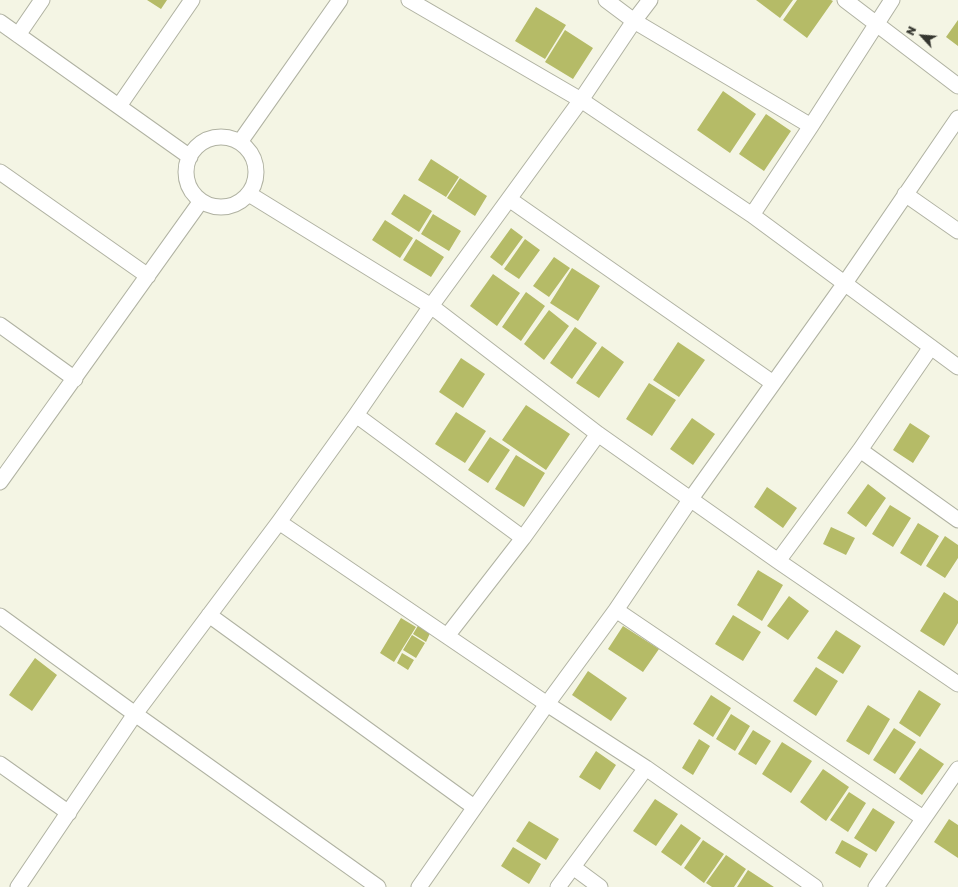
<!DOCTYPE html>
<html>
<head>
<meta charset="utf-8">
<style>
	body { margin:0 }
	#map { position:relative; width:958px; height:887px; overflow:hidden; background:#f4f5e4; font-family:"Golos Text",sans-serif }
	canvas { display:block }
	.north { position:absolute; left:902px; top:16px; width:40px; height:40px; -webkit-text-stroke:3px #f4f5e4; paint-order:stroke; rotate:296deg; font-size:11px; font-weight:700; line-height:16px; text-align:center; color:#35362f }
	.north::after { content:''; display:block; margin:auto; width:14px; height:18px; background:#35362f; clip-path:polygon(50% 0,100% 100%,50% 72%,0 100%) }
</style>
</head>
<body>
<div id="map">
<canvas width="958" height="887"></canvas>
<div class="north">N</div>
</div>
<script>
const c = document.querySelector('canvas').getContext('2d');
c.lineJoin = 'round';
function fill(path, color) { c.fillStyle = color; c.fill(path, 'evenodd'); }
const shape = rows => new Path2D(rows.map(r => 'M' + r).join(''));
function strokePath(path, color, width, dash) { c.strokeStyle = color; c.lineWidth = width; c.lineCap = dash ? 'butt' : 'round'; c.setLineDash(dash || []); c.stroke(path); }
fill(shape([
	[147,0,167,0,161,9],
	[756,0,793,0,780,18],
	[797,0,831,0,833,1,807,38,783,20],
	[536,7,566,25,545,59,515,41],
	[958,20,958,46,946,37],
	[565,30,593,48,573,79,545,62],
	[723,91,756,114,730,153,697,130],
	[766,114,791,131,764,171,739,154],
	[431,159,459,177,446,197,418,180],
	[460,178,487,196,475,216,447,198],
	[404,194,432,211,419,232,391,214],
	[433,214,461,231,449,251,421,234],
	[385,220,413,238,400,258,372,240],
	[511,228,523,237,502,266,490,257],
	[416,239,444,257,431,277,403,260],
	[525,239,540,250,519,279,504,269],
	[554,257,570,268,549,297,533,286],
	[572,268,600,286,578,321,550,303],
	[493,274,520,293,497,326,470,306],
	[526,292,545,306,521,341,502,327],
	[549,310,569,326,544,360,524,344],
	[575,327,597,343,572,379,550,363],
	[678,342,705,360,679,397,653,380],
	[602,346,624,362,599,398,576,383],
	[461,358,485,374,463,408,439,392],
	[649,383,676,400,652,436,626,419],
	[526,405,570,434,546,470,502,440],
	[456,412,486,431,465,463,435,444],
	[692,418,715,434,693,465,670,449],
	[910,423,930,436,913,463,893,450],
	[490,437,510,450,488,483,468,470],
	[516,455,545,473,524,507,495,489],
	[868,484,886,498,866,527,847,513],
	[767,487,797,508,783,528,754,507],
	[890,505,911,518,893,547,872,534],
	[918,523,939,536,921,566,900,553],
	[831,527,855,538,846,555,823,544],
	[945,536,958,545,958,558,945,578,926,566],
	[758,570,783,585,762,621,737,605],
	[944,592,958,601,958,623,944,646,920,631],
	[789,596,809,611,788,640,767,626],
	[733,615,761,632,743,661,715,644],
	[401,618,416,627,394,662,380,653],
	[419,624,431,631,426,642,413,634],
	[623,626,659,649,643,672,608,649],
	[836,630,861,646,843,674,817,658],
	[412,635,425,643,416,658,403,650],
	[402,653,414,660,408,670,397,663],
	[35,658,57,675,32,711,9,695],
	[816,667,838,681,816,716,793,701],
	[588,671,627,698,611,721,572,695],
	[919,690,941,704,920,737,899,723],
	[711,695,731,708,713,737,693,724],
	[868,705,890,719,869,755,846,741],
	[731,714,750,726,735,751,716,739],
	[894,728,916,742,895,774,873,760],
	[753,730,771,741,756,765,738,754],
	[699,739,710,746,693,775,682,768],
	[782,742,812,761,791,793,762,774],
	[920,748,944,764,922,795,899,779],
	[596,751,616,765,600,790,579,777],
	[823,769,849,787,826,821,800,802],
	[849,792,866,803,848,832,830,820],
	[655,799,678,814,656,846,633,831],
	[873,808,895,822,876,852,854,838],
	[949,819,958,825,958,858,934,842],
	[529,821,559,839,546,860,516,841],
	[681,824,701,838,681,866,661,852],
	[703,840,724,854,704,883,684,868],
	[842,840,868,854,860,868,835,853],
	[513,847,541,864,529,884,501,866],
	[726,855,746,869,734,887,712,887,706,883],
	[748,870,774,887,737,887]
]), '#b5bb67');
const minor = shape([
	[409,0,581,100,752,215,958,367],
	[606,0,634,21,811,126],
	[845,0,958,86],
	[0,22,190,157],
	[18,35,42,0],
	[119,106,192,0],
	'186 172a35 35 0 1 1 70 0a35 35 0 1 1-70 0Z',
	[240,142,340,0],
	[0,172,148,276],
	[249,194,431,306,598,434,778,561,958,684],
	[905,194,958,231],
	[509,199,773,383],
	[752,215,811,126,892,0],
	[0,325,75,379],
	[356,415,523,538],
	[860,450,958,520],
	[0,482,201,201],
	[279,522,547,704,646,768,815,887],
	[778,561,860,450,931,347],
	[616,610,923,818],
	[209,615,474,807],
	[0,616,135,714,378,887],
	[447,636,523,538,598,434],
	[0,764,69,813],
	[573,867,600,887],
	[18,887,135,714,279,522,356,415,431,306,581,100,634,21,650,0],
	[419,887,547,704,616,610,690,500,845,283,958,118],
	[558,887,646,768],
	[876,887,958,769]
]);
strokePath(minor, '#b0b2a2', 17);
strokePath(minor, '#fff', 15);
</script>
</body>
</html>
